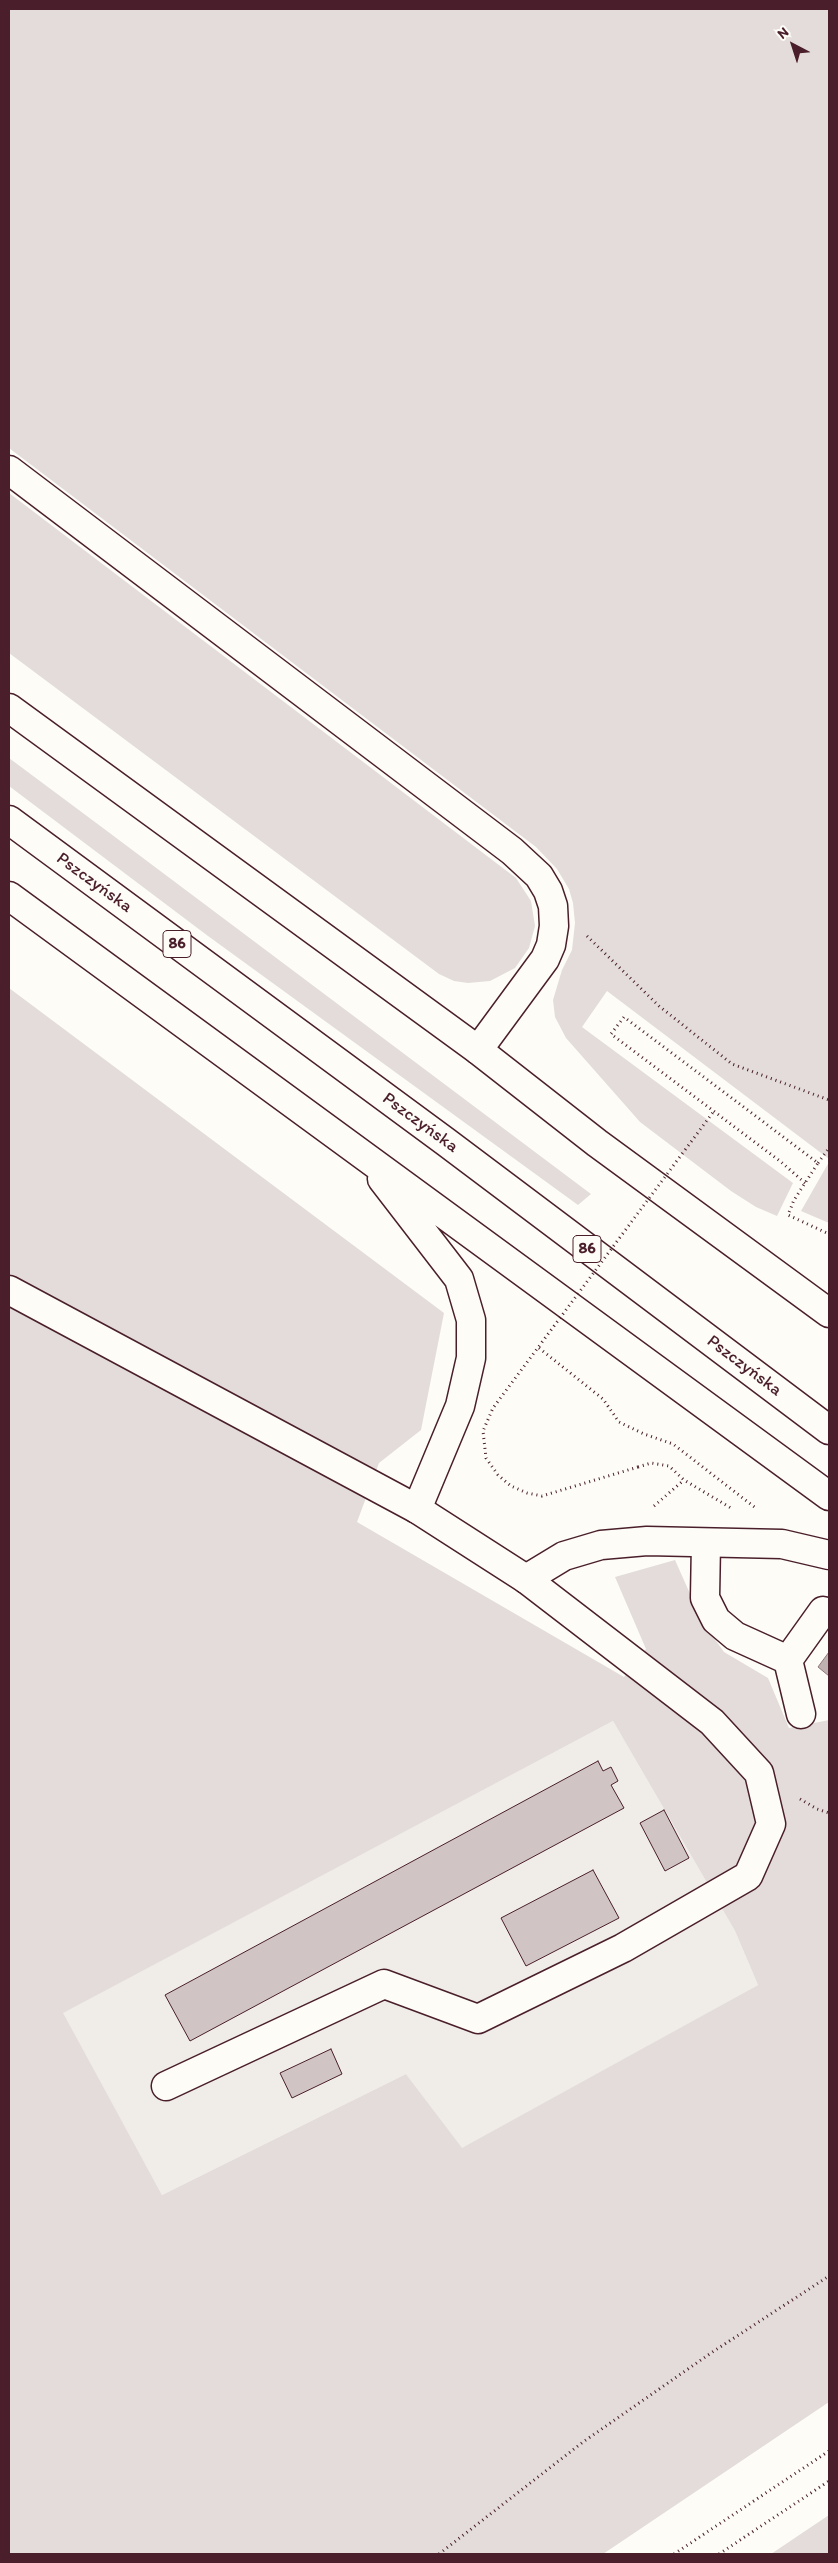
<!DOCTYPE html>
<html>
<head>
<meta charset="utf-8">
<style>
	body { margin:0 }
	#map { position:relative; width:838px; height:2563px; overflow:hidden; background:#fdfcf7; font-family:Itim,sans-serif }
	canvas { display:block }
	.frame { position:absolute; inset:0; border:10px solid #4a1f2b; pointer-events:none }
	.north { position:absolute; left:768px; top:20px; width:50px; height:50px; -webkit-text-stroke:4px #fdfcf7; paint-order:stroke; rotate:320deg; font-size:14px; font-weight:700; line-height:20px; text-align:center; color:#4a1f2b }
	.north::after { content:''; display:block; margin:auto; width:18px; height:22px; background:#4a1f2b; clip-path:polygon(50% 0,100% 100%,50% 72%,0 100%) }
</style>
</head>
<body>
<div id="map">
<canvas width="838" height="2563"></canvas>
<div class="frame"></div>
<div class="north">N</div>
</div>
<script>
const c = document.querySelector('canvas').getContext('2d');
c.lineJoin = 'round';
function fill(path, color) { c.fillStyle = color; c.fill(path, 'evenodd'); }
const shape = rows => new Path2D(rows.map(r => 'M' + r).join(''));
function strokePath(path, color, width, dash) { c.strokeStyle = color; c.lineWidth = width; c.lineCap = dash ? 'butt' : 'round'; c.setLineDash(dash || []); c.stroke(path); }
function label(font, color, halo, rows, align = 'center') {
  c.font = font + ' Itim,sans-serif'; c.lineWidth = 4; c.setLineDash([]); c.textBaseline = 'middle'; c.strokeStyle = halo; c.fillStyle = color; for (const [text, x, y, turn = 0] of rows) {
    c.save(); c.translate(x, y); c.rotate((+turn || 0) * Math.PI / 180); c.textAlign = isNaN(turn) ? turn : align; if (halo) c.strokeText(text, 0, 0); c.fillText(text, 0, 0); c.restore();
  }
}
fill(shape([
	[613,1721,735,1931,758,1985,462,2149,406,2074,162,2195,62,2013]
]), '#f0ece8');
fill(shape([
	[9,9,829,9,829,1159,607,991,582,1027,793,1183,777,1216,756,1207,731,1191,640,1122,566,1038,555,1017,553,1000,562,970,572,950,575,923,573,903,569,889,557,869,536,847,9,448],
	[9,493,516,878,531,901,535,926,529,948,515,968,490,981,468,983,454,981,439,974,9,653],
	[9,758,107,831,591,1194,578,1205,208,936,9,786],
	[9,988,444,1313,421,1430,379,1463,357,1522,624,1677,646,1649,615,1577,675,1560,703,1623,724,1652,768,1678,789,1728,829,1720,829,2402,603,2554,9,2554],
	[613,1721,735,1931,758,1985,462,2148,406,2074,162,2195,63,2013],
	[829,1162,829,1223,801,1211],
	[829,2515,829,2554,771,2554]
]), '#e3dcda');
const water = shape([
	[829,1652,829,1676,818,1667,829,1652]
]);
fill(water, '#c0b1b1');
strokePath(water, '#91777b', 1);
const building = shape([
	[598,1761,603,1771,611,1767,618,1781,611,1785,624,1808,190,2041,165,1995,598,1761],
	[664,1810,689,1858,665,1871,640,1823,664,1810],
	[593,1870,619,1918,526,1966,501,1918,593,1870],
	[331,2049,342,2074,292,2098,280,2073,331,2049]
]);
fill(building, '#d0c5c4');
strokePath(building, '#4a1f2b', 1);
const minor = shape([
	[9,470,512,851,539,876,548,891,553,906,554,926,551,945,545,959,478,1050],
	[9,1290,417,1509,526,1579,712,1722,759,1773,771,1824,748,1876,623,1948,478,2019,384,1984,166,2086],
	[706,1543,705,1598,716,1620,735,1636,788,1660],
	[801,1714,788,1660,823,1611]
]);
const major = shape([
	[9,708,478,1050,597,1143,829,1313],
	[9,820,446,1142,829,1430],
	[9,896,829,1496],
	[382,1179,459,1279,471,1320,471,1358,460,1406,417,1509],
	[526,1579,564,1556,601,1545,647,1541,782,1544,829,1555]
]);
strokePath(minor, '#4a1f2b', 31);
strokePath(major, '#4a1f2b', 31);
strokePath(shape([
	[587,936,659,1006,732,1064,829,1100],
	[818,1163,829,1148],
	[805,1183,780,1161,611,1034,624,1017,818,1163,794,1200,788,1215,829,1234],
	[539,1348,603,1399,619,1422,644,1434,673,1444,757,1509],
	[638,1467,651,1463,669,1466,684,1480,731,1508],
	[654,1506,684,1480],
	[800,1799,817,1809,829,1813],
	[439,2554,583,2442,711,2353,829,2276],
	[674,2554,829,2451],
	[719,2554,829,2481]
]), '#4a1f2b', 3, [1, 4]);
strokePath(minor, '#fdfcf7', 28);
strokePath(major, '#fdfcf7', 28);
strokePath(shape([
	[638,1467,542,1496,527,1493,511,1486,498,1475,486,1458,483,1431,493,1408,714,1111]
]), '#4a1f2b', 3, [1, 4]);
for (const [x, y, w] of [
	[177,944,28],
	[587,1249,28]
]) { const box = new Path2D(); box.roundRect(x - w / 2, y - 13.5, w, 27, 4); c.fillStyle = '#fdfcf7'; c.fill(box); strokePath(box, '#4a1f2b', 1); }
label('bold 16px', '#4a1f2b', null, [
	["86",177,944],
	["86",587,1249]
]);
label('18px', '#4a1f2b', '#fdfcf7', [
	["Pszczyńska",94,883,36],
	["Pszczyńska",420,1123,36],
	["Pszczyńska",744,1366,37]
]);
</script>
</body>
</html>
